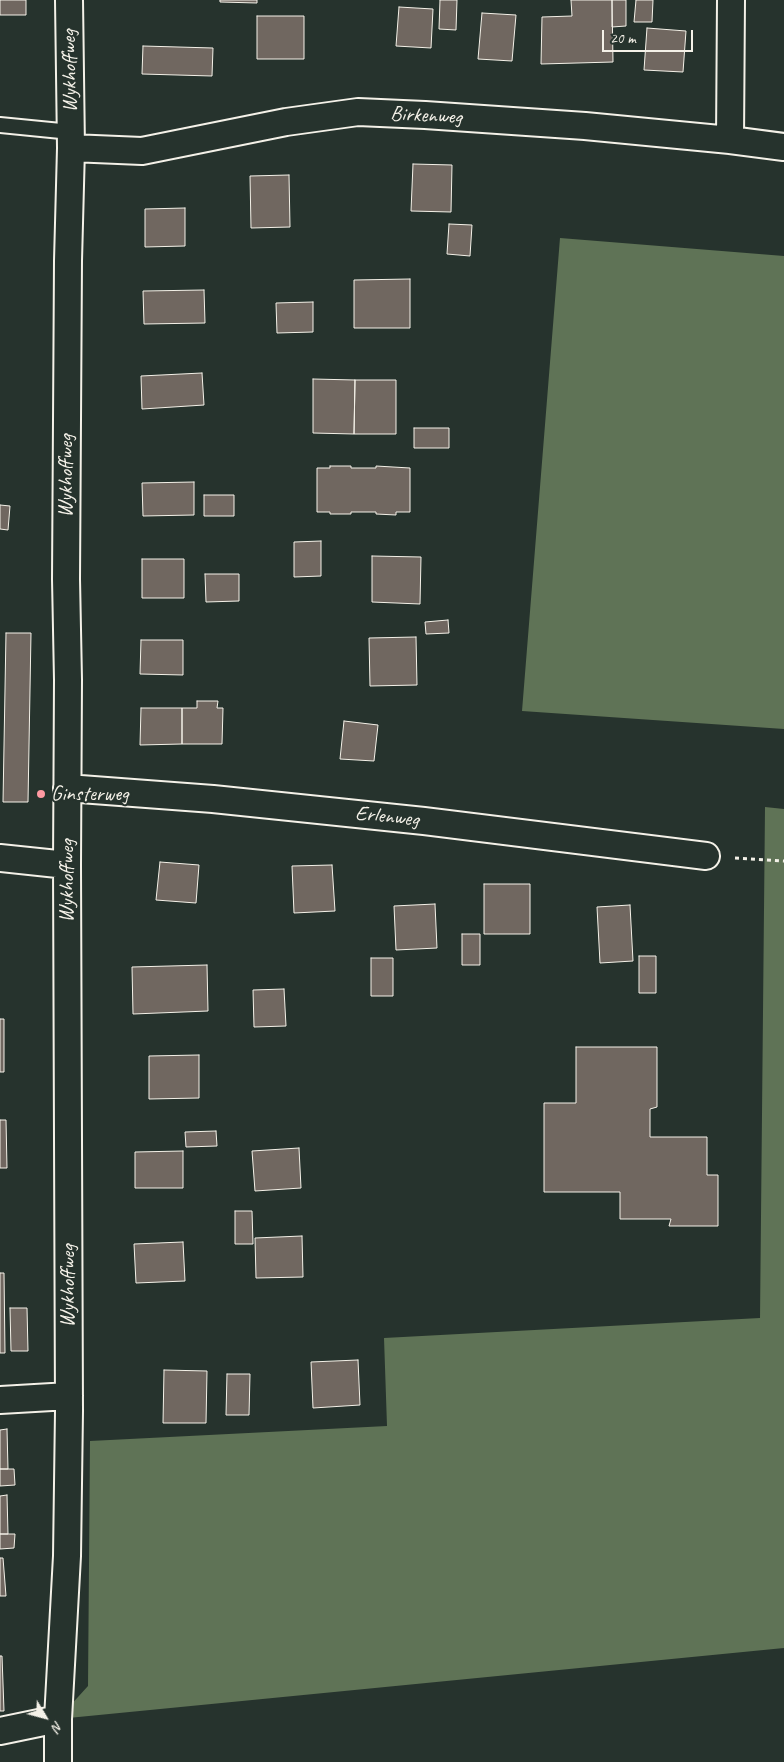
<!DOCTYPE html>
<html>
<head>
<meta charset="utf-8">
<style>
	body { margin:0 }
	#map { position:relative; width:784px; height:1762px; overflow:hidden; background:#26332d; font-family:Caveat,sans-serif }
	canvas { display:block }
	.north { position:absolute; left:20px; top:1692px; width:50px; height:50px; -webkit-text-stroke:4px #26332d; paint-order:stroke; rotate:127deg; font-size:14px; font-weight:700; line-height:20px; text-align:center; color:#f4f1e8 }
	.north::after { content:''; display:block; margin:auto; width:18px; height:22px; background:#f4f1e8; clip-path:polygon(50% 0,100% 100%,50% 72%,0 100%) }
	.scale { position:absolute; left:602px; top:30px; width:91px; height:22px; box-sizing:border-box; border:2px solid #f4f1e8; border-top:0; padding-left:6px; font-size:15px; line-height:18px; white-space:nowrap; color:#f4f1e8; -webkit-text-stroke:4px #26332d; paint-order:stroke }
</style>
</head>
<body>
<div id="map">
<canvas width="784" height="1762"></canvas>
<div class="north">N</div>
<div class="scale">20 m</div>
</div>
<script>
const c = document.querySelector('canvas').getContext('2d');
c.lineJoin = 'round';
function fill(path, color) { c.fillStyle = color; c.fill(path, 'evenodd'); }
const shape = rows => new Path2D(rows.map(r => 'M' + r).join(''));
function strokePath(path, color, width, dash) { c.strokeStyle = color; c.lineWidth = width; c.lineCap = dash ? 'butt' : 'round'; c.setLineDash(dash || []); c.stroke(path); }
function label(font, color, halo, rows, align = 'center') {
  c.font = font + ' Caveat,sans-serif'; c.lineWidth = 4; c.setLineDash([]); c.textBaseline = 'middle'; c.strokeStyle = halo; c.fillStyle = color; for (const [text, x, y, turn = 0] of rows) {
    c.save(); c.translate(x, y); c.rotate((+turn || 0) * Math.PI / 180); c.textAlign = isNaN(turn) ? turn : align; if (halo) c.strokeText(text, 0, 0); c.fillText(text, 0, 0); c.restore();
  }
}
fill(shape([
	[560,238,784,256,784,729,522,711],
	[765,807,784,809,784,1648,58,1719,88,1686,90,1441,387,1426,384,1338,760,1318]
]), '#5f7356');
const building = shape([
	[0,0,26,0,26,15,0,15,0,0],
	[220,0,257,0,257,3,220,2,220,0],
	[440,0,457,0,456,30,439,29,440,0],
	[571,0,612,0,613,62,541,64,542,17,572,16,571,0],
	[612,0,626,0,626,26,612,27,612,0],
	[636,0,653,0,652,22,634,22,636,0],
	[399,7,433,9,431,48,396,46,399,7],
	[482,13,516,15,512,61,478,59,482,13],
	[257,16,304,16,304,59,257,59,257,16],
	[647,28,686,31,683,72,644,70,647,28],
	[143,46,213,48,212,76,142,74,143,46],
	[413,164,452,165,451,212,411,211,413,164],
	[289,175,290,227,251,228,250,176,289,175],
	[185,208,185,246,145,247,145,209,185,208],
	[449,224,472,225,470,256,447,254,449,224],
	[410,279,410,328,354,328,354,280,410,279],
	[204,290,205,323,144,324,143,291,204,290],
	[313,302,313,332,277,333,276,303,313,302],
	[202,373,204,405,142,409,141,376,202,373],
	[313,379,355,380,354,434,313,433,313,379],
	[355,380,396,380,396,434,354,434,355,380],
	[414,428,449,428,449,448,414,448,414,428],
	[330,466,351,466,351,468,376,468,376,466,410,468,410,512,396,512,396,515,376,514,376,512,351,512,351,514,330,514,330,512,317,512,317,468,330,468,330,466],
	[194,482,194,515,143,516,142,483,194,482],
	[204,495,234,495,234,516,204,516,204,495],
	[0,505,10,506,8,530,0,529,0,505],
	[321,541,321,576,294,577,294,542,321,541],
	[372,556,421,557,420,604,372,602,372,556],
	[142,559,184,559,184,598,142,598,142,559],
	[205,574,239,574,239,601,206,602,205,574],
	[448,620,449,633,426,634,425,622,448,620],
	[6,633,31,633,28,802,3,802,6,633],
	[416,637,417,685,370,686,369,638,416,637],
	[141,640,183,640,183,675,140,674,141,640],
	[197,701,218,701,217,708,223,708,222,744,182,744,182,708,197,708,197,701],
	[141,708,182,708,182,744,140,745,141,708],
	[344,721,378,725,374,761,340,759,344,721],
	[160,862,199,865,196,903,156,900,160,862],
	[332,865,335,911,294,913,292,866,332,865],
	[484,884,530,884,530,934,484,934,484,884],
	[435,904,437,948,396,950,394,906,435,904],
	[630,905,633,961,600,963,597,907,630,905],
	[462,934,480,934,480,965,462,965,462,934],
	[639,956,656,956,656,993,639,993,639,956],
	[371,958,393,958,393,996,371,996,371,958],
	[207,965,208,1011,133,1014,132,967,207,965],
	[284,989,286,1026,254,1027,253,990,284,989],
	[0,1019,4,1019,4,1072,0,1072,0,1019],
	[576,1047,657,1047,657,1107,650,1109,650,1137,707,1137,707,1175,718,1175,718,1226,669,1226,671,1219,620,1219,620,1192,544,1192,544,1103,576,1103,576,1047],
	[199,1055,199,1098,149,1099,149,1056,199,1055],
	[0,1120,6,1120,7,1168,0,1168,0,1120],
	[216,1131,217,1146,186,1147,185,1132,216,1131],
	[299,1148,301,1188,255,1191,252,1151,299,1148],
	[183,1151,183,1188,135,1188,135,1152,183,1151],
	[235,1211,252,1211,253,1244,235,1244,235,1211],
	[302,1236,303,1277,256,1278,255,1238,302,1236],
	[183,1242,185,1281,136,1283,134,1244,183,1242],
	[0,1273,4,1273,5,1353,0,1353,0,1273],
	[10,1308,27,1308,28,1351,11,1351,10,1308],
	[358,1360,360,1405,313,1408,311,1362,358,1360],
	[164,1370,207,1371,206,1423,163,1423,164,1370],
	[227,1374,250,1374,249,1415,226,1415,227,1374],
	[7,1429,8,1469,0,1469,0,1430,7,1429],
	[0,1469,14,1469,15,1485,0,1486,0,1469],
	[7,1495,8,1534,0,1534,0,1496,7,1495],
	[0,1534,15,1534,14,1548,0,1549,0,1534],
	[0,1558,3,1558,6,1596,0,1596,0,1558],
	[0,1656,2,1656,4,1711,0,1711,0,1656]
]);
fill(building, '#706760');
strokePath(building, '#f4f1e8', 1);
const service = shape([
	[0,125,71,132]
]);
const minor = shape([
	[730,140,731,0],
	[71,148,142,151,286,122,358,112,425,115,585,126,730,140,784,147],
	[67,788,213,799,424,821,706,856],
	[0,858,67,865],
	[0,1400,69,1396],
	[0,1731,58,1719],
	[58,1762,58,1719,67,1556,69,1411,67,865,68,680,66,579,68,261,71,148,69,0]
]);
strokePath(service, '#f4f1e8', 18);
strokePath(minor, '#f4f1e8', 30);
strokePath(shape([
	[735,858,784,861]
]), '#f4f1e8', 3, [4, 4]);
strokePath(service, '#26332d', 14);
strokePath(minor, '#26332d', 26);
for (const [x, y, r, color] of [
	[41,794,5,"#ff9aa2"]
]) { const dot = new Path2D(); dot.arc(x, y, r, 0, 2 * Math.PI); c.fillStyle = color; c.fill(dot); strokePath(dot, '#26332d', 2); }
label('21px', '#f4f1e8', '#26332d', [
	["Wykhoffweg",70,71,-91],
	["Birkenweg",426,116,3],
	["Wykhoffweg",66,476,-90],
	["Erlenweg",387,817,6],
	["Wykhoffweg",67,881,-90],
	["Wykhoffweg",68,1286,-90]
]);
label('21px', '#f4f1e8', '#26332d', [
	["Ginsterweg",51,794]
], 'left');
</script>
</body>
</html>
